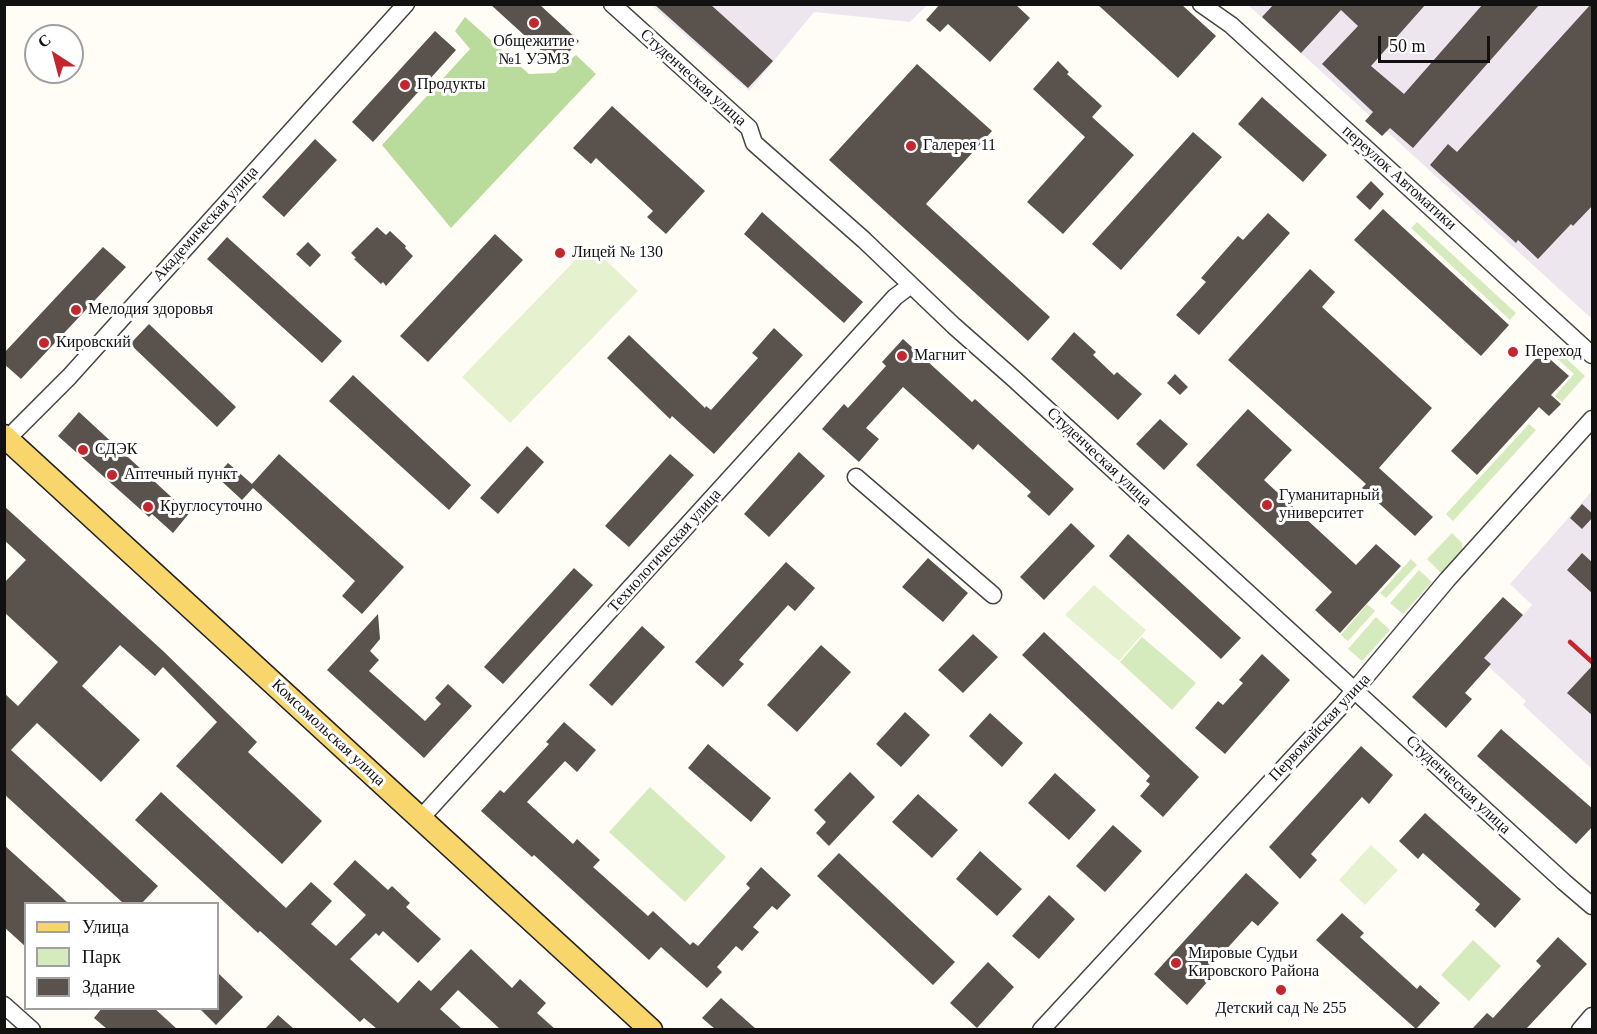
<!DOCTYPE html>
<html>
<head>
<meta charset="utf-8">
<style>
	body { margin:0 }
	#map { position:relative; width:1597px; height:1034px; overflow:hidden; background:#fffdf5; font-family:"Times New Roman",serif }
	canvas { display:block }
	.frame { position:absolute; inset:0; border:6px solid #111; pointer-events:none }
	.legend { position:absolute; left:24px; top:902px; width:195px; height:108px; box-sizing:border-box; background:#fff; border:2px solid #a0a0a0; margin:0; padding:8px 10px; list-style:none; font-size:18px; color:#111 }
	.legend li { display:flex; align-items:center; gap:12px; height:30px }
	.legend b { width:30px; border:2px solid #a0a0a0 }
	.north { position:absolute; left:24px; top:24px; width:60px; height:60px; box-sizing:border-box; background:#fff; border:2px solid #a0a0a0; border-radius:50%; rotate:324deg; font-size:16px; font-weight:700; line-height:24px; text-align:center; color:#111 }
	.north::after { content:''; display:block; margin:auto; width:21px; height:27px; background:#c4262e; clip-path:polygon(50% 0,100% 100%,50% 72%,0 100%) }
	.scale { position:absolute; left:1378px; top:36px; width:112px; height:27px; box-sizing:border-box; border:3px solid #111; border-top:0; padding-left:8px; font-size:18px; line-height:21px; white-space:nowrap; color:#111; -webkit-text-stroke:4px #fff; paint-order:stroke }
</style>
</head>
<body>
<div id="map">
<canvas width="1597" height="1034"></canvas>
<div class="frame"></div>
<ul class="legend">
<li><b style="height:8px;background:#f9d66b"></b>Улица</li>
<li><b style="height:16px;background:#d5ebbd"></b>Парк</li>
<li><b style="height:16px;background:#5a524d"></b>Здание</li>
</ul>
<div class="north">С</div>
<div class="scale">50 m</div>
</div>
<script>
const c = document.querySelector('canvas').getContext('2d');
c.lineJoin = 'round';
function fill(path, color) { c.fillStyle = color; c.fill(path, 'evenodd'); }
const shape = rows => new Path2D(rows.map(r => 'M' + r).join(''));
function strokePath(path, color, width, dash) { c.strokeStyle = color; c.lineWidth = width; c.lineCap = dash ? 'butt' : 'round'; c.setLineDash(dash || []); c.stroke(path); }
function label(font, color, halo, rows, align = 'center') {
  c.font = font + ' "Times New Roman",serif'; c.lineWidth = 6; c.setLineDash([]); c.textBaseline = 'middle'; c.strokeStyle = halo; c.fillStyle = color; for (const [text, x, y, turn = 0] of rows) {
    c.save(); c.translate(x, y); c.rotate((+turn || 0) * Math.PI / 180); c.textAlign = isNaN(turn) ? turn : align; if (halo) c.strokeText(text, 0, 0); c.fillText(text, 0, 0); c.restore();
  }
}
fill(shape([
	[651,5,927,5,910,22,814,12,749,91],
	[1248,5,1592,5,1592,319,1289,42],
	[1592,491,1592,769,1523,705,1526,701,1489,667,1491,664,1484,658,1532,605,1510,584]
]), '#eee6ef');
fill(shape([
	[1417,222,1516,313,1510,320,1411,228],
	[1558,351,1585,376,1562,402,1555,396,1574,374,1550,352],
	[1529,424,1536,430,1453,521,1446,514],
	[1452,533,1462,543,1463,551,1441,573,1427,559],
	[1411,559,1417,565,1386,598,1380,593],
	[1419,570,1432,582,1403,614,1390,603],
	[1367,604,1375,611,1348,641,1341,635],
	[1376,617,1390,630,1362,661,1348,649],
	[1142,637,1196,683,1172,710,1120,662],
	[650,787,726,857,685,902,609,832],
	[1473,940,1501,966,1469,1001,1441,975]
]), '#d5ebbd');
fill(shape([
	[465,17,529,74,555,73,576,55,596,74,451,228,382,145,470,49,455,31]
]), '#b9dc9c');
fill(shape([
	[590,245,638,291,510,423,462,377],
	[1094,585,1146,630,1119,661,1065,615],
	[1371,845,1398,870,1365,905,1339,880]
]), '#e6f2cf');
fill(shape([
	[490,4,539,4,579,41,557,65],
	[654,4,710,4,773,61,748,88],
	[940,4,1015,4,1030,18,990,62,948,24,940,32,926,20],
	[1097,4,1181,4,1216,36,1178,78],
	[1274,4,1426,4,1371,66,1404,94,1483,4,1540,4,1413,148,1390,128,1382,136,1365,121,1373,112,1322,64,1358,26,1341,10,1301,53,1262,17],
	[1591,4,1593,205,1573,226,1571,224,1538,259,1518,240,1516,243,1430,165,1448,144,1457,152],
	[435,31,456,50,373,142,352,122],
	[1058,61,1069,72,1067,74,1102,106,1092,117,1134,155,1063,234,1027,202,1085,137,1033,89],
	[917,64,992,131,926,204,1050,317,1028,341,829,160],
	[1262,97,1327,155,1303,182,1238,124],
	[612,106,705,191,666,234,647,217,653,211,596,158,591,164,573,148],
	[1193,132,1222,157,1121,270,1092,244],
	[315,139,337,160,284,217,262,197],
	[1371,181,1384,194,1370,210,1356,197],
	[1383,209,1509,325,1481,356,1354,240],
	[762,212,863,302,844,323,744,234],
	[1268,213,1290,233,1199,335,1176,315,1206,282,1201,278,1238,236,1243,240],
	[377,227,386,235,390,231,406,246,405,248,413,256,386,286,383,282,381,284,354,259,356,258,351,253],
	[495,234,523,260,428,362,400,336],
	[227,237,342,341,322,363,207,259],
	[308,242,321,255,310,267,296,254],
	[103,247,126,267,21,379,4,364,4,353],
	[1310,269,1335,292,1322,307,1432,408,1379,468,1433,517,1415,536,1362,488,1366,484,1228,360],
	[149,324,236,407,217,427,130,344],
	[774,328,803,355,714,454,672,416,670,419,607,358,629,335,705,408,706,406,711,410,758,358,752,353],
	[1074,332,1096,352,1093,355,1114,375,1117,372,1142,394,1118,420,1051,359],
	[903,339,972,402,975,399,1074,489,1049,516,1027,496,1031,492,978,444,973,450,903,387,866,428,879,439,859,462,822,429,844,404,848,408,886,366,882,362],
	[1542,352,1569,376,1551,395,1561,404,1549,416,1539,407,1477,475,1451,451],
	[1175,374,1188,387,1180,395,1167,383],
	[353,375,471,485,449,510,329,401],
	[1248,409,1292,450,1264,480,1356,565,1376,544,1401,566,1340,633,1315,610,1332,592,1196,465],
	[79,412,180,505,182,503,191,511,173,533,152,514,149,517,58,436],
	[1160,419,1188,444,1164,470,1136,444],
	[527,446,544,462,498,514,480,498],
	[799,452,825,476,769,537,744,514],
	[279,454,404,567,362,614,342,596,355,581,253,488,242,500,216,476,228,463,252,484],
	[670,454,694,475,629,547,605,526],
	[1582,504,1593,514,1593,517,1582,529,1570,518],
	[4,506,162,650,257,742,248,752,322,821,282,864,176,766,217,722,163,667,155,676,120,645,82,686,140,740,101,782,37,723,11,750,158,886,142,903,123,903,4,794,4,693,18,706,58,662,4,612,4,583,26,560,4,540],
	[1071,523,1095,546,1044,600,1020,577],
	[1128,534,1241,638,1221,659,1109,556],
	[1582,553,1593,563,1593,594,1567,570],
	[928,558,968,593,943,622,902,587],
	[786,562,815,588,795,611,788,605,739,660,744,664,723,687,695,662],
	[574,568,593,585,503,684,484,667],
	[1503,597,1523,615,1484,658,1491,664,1465,693,1472,699,1446,728,1412,697],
	[378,614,380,639,370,651,379,660,369,671,425,721,441,704,435,698,448,684,472,706,424,758,327,670],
	[642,626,665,647,612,706,589,685],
	[1044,632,1199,777,1163,817,1140,796,1150,784,1146,781,1150,776,1022,655],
	[973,634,998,657,963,693,938,670],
	[821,645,851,672,797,732,767,705],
	[1262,654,1290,680,1225,754,1195,728,1218,701,1223,705,1243,683,1239,680],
	[1593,665,1593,716,1567,693],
	[905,712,930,735,901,767,876,744],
	[990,713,1023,743,1002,767,969,736],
	[564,722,596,750,577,772,565,761,527,802,573,844,577,839,600,860,593,867,648,916,653,911,690,945,693,942,698,946,750,888,746,884,761,867,791,895,777,910,772,906,753,927,759,932,742,951,736,946,717,967,722,972,707,988,661,947,649,960,534,855,532,857,481,811,500,790,504,793,549,744,546,742],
	[1501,729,1593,809,1593,826,1576,844,1477,756],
	[708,744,771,798,751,822,688,768],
	[1361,746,1393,775,1369,804,1362,797,1311,854,1317,860,1300,879,1269,847],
	[850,772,875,797,829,846,816,833,826,822,814,810],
	[1055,773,1096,810,1069,840,1028,803],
	[161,792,286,908,311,882,332,901,311,924,336,946,366,915,333,884,355,860,388,890,392,886,410,903,406,907,441,939,418,963,383,931,379,936,376,933,350,959,398,1003,419,980,431,991,471,949,512,988,520,979,546,1003,537,1013,555,1029,500,1029,458,990,440,1009,462,1029,377,1029,364,1018,360,1022,260,931,258,933,135,820],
	[918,794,958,830,932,858,892,822],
	[1425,813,1521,899,1495,928,1475,910,1480,904,1423,853,1418,859,1399,841],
	[1113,825,1142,851,1105,892,1076,866],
	[4,845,68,903,26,903,26,947,4,927],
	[980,851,1022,889,997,916,956,879],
	[839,853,955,962,933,985,817,876],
	[1246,873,1279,903,1258,926,1252,921,1203,975,1209,980,1187,1005,1154,974],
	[1049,895,1075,919,1039,959,1012,936],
	[1342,913,1364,933,1360,937,1417,989,1420,985,1440,1003,1416,1029,1316,940],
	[1558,937,1587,964,1526,1029,1472,1029,1487,1013,1493,1018,1541,966,1536,961],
	[988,962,1014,987,977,1028,950,1003],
	[218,973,243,997,216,1025,199,1008,218,1008],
	[721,998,756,1029,715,1029,702,1018],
	[102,1008,154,1008,177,1029,107,1029,94,1018],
	[278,1015,294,1029,265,1029]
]), '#5a524d');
const minor = shape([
	[612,4,749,128,754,143,864,240,954,326,1013,378,1564,882,1592,906],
	[1201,4,1231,25,1592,355],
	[4,442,69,377,406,4],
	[856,477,993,595],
	[420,819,895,297,911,285],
	[4,1005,32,1030],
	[1041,1030,1342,705,1447,580,1592,419],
	[1580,1030,1592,1016]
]);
const major = shape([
	[4,436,651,1030]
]);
strokePath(minor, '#444', 19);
strokePath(major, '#222', 25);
strokePath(minor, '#fff', 16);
strokePath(major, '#f9d66b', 22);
strokePath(shape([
	[1570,642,1592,662]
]), '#c4262e', 4.5);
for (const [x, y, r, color] of [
	[534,23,6,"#c4262e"],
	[405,85,6,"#c4262e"],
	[911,146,6,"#c4262e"],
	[560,253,6,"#c4262e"],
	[76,310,6,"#c4262e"],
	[44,343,6,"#c4262e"],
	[1513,352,6,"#c4262e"],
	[902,356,6,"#c4262e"],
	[83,450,6,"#c4262e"],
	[112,475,6,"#c4262e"],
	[1267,505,6,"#c4262e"],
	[148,507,6,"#c4262e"],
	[1176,963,6,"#c4262e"],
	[1281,990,6,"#c4262e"]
]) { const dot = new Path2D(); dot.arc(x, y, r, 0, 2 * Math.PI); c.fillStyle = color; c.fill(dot); strokePath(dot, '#fff', 2); }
label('16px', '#111', '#fff', [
	["Общежитие",534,42,"center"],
	["№1 УЭМЗ",534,60,"center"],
	["Продукты",417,85],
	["Галерея 11",923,146],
	["Лицей № 130",572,253],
	["Мелодия здоровья",88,310],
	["Кировский",56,343],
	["Переход",1525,352],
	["Магнит",914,356],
	["СДЭК",95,450],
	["Аптечный пункт",124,475],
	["Гуманитарный",1279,496],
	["университет",1279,514],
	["Круглосуточно",160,507],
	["Мировые Судьи",1188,954],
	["Кировского Района",1188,972],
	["Детский сад № 255",1281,1009,"center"]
], 'left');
label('16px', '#111', '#fff', [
	["Студенческая улица",693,78,42],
	["переулок Автоматики",1399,178,42],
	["Академическая улица",206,224,-48],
	["Студенческая улица",1099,457,43],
	["Технологическая улица",665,551,-48],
	["Первомайская улица",1320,728,-47],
	["Комсомольская улица",328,733,43],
	["Студенческая улица",1458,785,43]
]);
</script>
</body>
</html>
